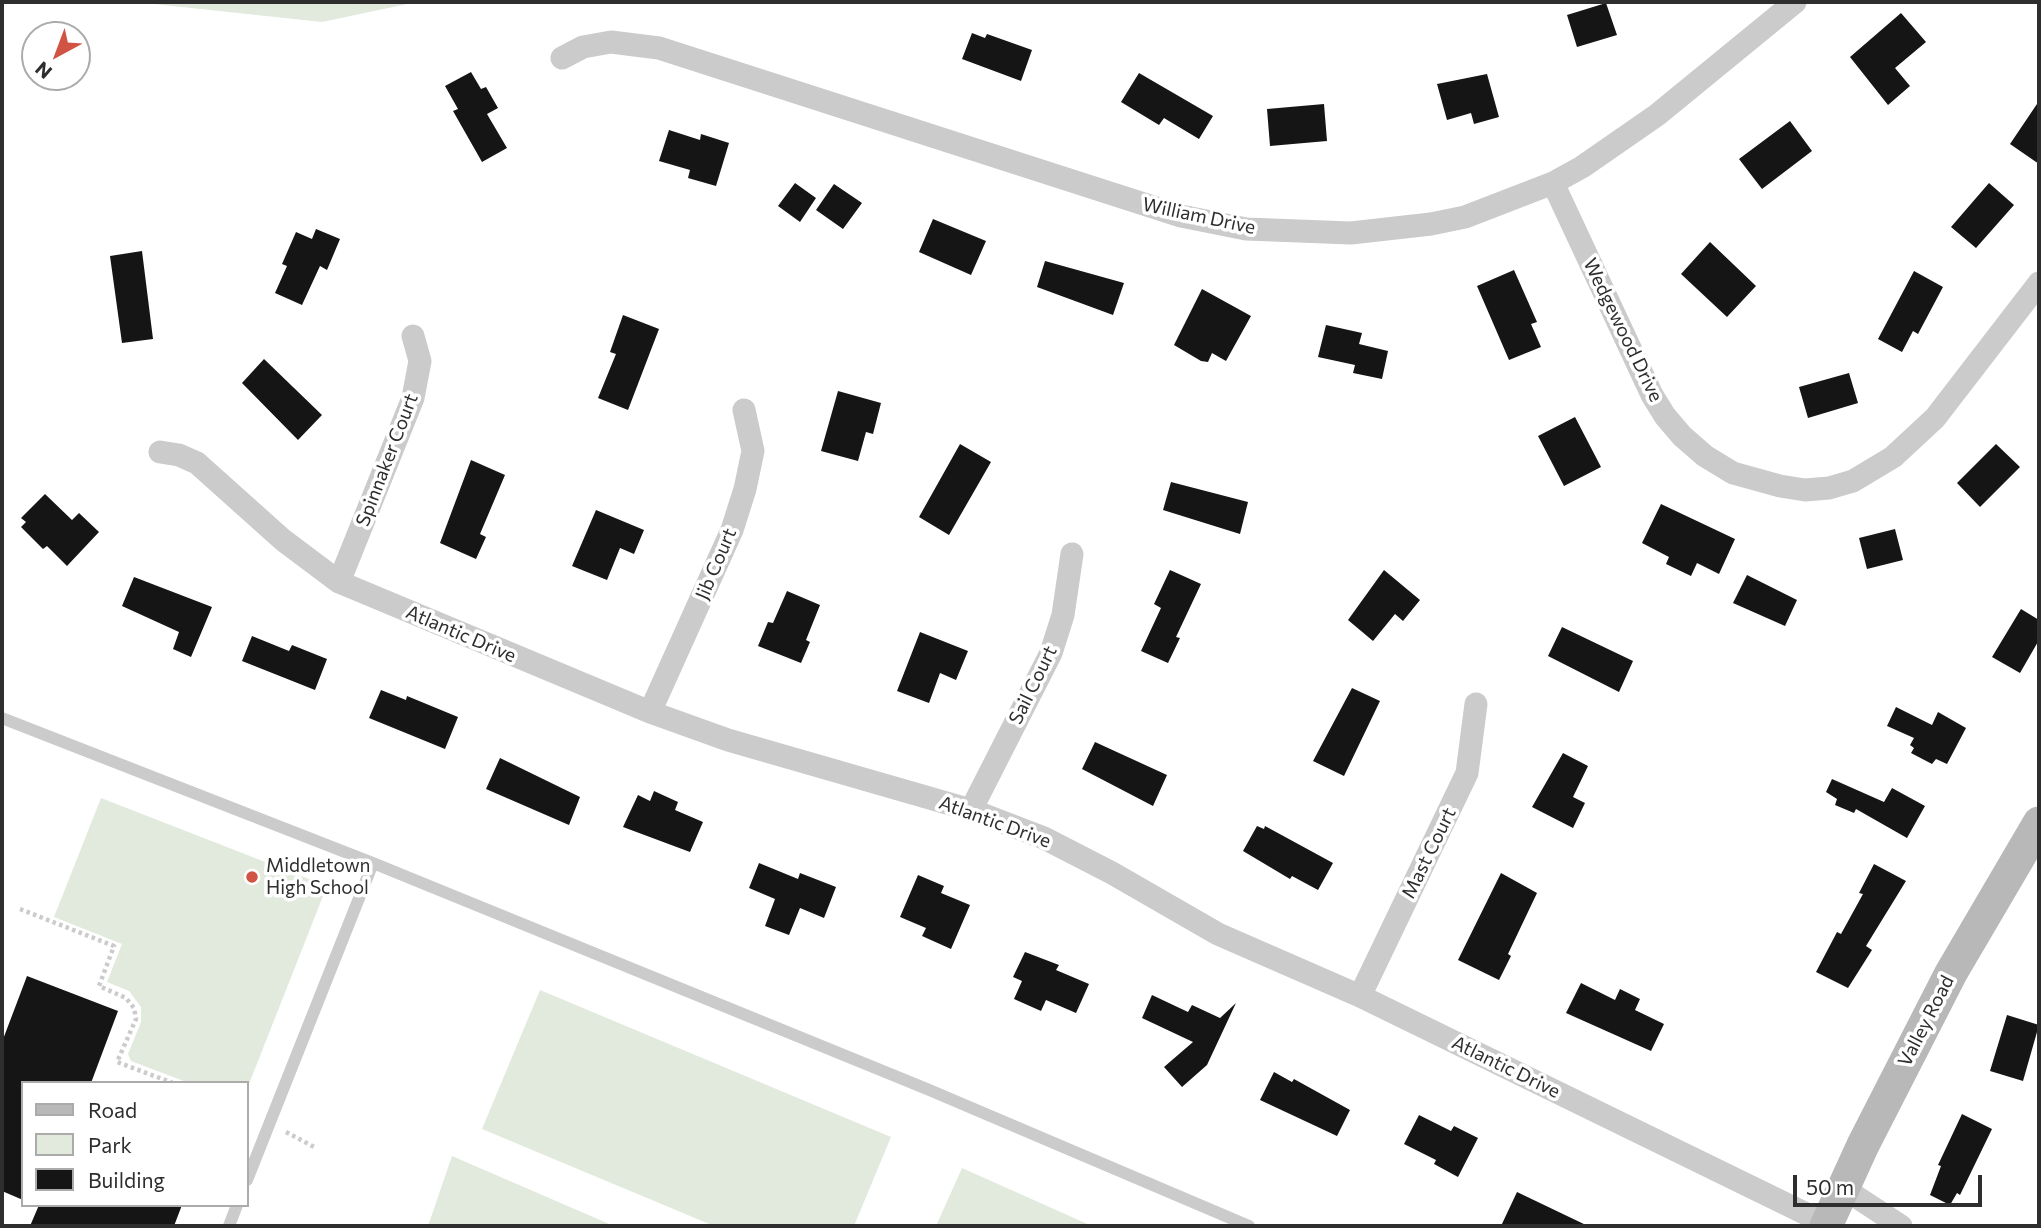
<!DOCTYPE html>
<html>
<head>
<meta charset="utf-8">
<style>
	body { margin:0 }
	#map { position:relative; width:2041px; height:1228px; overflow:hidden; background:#fff; font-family:Commissioner,sans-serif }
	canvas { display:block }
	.frame { position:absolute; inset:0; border:4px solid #2e2e2e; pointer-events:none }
	.legend { position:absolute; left:21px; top:1081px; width:228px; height:126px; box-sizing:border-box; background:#fff; border:2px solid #ababab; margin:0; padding:9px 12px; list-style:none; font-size:21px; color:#2e2e2e }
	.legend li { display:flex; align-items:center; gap:14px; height:35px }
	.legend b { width:35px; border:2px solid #ababab }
	.north { position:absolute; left:21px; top:21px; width:70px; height:70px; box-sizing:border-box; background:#fff; border:2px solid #ababab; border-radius:50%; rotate:221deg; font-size:19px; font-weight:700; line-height:28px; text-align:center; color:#2e2e2e }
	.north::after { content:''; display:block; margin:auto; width:24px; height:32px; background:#d15344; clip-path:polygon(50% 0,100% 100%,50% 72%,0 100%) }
	.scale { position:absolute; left:1793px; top:1175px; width:189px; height:32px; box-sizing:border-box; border:4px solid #2e2e2e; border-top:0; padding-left:9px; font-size:21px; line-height:24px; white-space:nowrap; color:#2e2e2e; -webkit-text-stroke:5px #fff; paint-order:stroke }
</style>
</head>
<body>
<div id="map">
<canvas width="2041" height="1228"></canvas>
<div class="frame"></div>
<ul class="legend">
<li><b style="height:9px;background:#b8b8b8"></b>Road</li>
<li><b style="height:19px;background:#e2eade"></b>Park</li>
<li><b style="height:19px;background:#151515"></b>Building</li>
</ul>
<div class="north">N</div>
<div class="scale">50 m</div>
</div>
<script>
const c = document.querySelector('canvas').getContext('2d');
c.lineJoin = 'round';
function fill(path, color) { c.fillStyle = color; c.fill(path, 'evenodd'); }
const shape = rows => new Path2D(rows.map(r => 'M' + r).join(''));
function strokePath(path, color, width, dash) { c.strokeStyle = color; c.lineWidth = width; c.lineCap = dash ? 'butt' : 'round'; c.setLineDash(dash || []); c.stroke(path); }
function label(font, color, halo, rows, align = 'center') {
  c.font = font + ' Commissioner,sans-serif'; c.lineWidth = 7; c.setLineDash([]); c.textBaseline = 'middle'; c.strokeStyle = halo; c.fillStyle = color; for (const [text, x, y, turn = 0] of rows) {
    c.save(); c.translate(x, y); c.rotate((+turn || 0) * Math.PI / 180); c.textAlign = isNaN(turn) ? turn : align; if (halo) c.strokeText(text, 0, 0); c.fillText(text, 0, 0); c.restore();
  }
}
fill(shape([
	[135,2,417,2,322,22],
	[101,798,327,886,247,1089,247,1083,189,1083,131,1061,128,1054,141,1022,141,1007,129,991,107,982,122,944,54,917],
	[540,990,891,1137,854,1226,714,1226,482,1129],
	[452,1156,614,1226,428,1226],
	[962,1168,1092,1226,936,1226]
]), '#e2eade');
fill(shape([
	[1606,3,1617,35,1577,47,1567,15],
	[1901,13,1926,42,1895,68,1910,86,1888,105,1850,57],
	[972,33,985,38,987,34,1032,50,1021,81,962,59],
	[471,72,481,89,486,87,498,108,487,114,507,148,482,162,453,111,458,109,445,86],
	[1139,73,1213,116,1199,139,1164,118,1159,125,1121,102],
	[1487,74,1499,117,1474,124,1471,113,1447,120,1437,84],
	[2039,101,2039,164,2010,144],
	[1324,104,1327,141,1270,146,1267,109],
	[1790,121,1812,151,1762,189,1739,159],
	[669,130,700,140,701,134,729,143,716,186,688,178,690,170,659,161],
	[795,183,816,198,800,222,778,206],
	[1989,183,2014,205,1976,248,1951,227],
	[834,184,862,203,843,229,816,210],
	[933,219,986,241,971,275,919,252],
	[316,229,340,239,327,270,320,266,302,305,275,293,287,266,282,264,296,232,312,239],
	[1710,242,1756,286,1727,317,1681,274],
	[142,251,153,339,122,343,110,256],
	[1045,261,1124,283,1113,315,1037,287],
	[1514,270,1537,322,1531,324,1541,347,1509,360,1477,286],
	[1914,271,1943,287,1918,334,1913,331,1902,352,1878,339],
	[1202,289,1251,316,1226,361,1212,353,1208,362,1201,361,1174,345],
	[623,315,659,329,628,410,598,398,616,354,610,352],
	[1326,325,1362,333,1359,344,1388,351,1382,379,1353,373,1355,365,1318,357],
	[264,359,322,415,298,440,242,383],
	[1849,373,1858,403,1808,418,1799,387],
	[838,391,881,403,873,434,866,432,858,461,821,451],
	[1575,417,1601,467,1564,486,1538,436],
	[960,444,991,462,949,535,919,517],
	[1996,444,2020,467,1980,507,1957,483],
	[471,460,505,475,480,534,486,537,476,559,440,543],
	[1171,482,1248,502,1240,534,1163,510],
	[45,494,72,520,79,513,99,532,67,566,47,546,43,549,21,527,26,522,21,518],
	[1661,504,1735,539,1719,574,1697,563,1691,576,1666,564,1669,557,1642,543],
	[596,510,644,530,634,554,620,548,607,580,572,566],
	[1895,529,1903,560,1867,569,1859,538],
	[1170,570,1201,584,1176,637,1180,638,1168,663,1141,651,1161,608,1154,604],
	[1384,570,1420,600,1403,621,1395,614,1373,641,1348,620],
	[1747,575,1797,600,1785,626,1733,603],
	[134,577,212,607,191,657,173,649,179,632,122,606],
	[787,591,820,605,806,640,810,642,801,663,758,646,768,622,773,623],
	[2021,609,2039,620,2039,640,2020,673,1992,657],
	[1562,627,1633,661,1619,692,1548,656],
	[920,632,968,651,956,680,940,673,929,703,897,691],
	[252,636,289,651,292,645,327,659,315,690,242,661],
	[1352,688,1380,701,1344,776,1313,761],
	[381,690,406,700,407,696,458,717,445,749,369,718],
	[1896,707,1932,725,1938,712,1966,728,1947,764,1936,759,1932,764,1911,753,1914,748,1910,745,1914,738,1887,726],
	[1095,742,1167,775,1153,806,1082,769],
	[1563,753,1588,766,1573,797,1585,803,1573,828,1532,807],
	[500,758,580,797,569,825,486,789],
	[1832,779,1884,802,1892,788,1925,806,1907,838,1856,809,1854,813,1835,805,1837,799,1826,792],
	[654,791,678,802,675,810,703,822,690,852,623,827,638,795,650,801],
	[1257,826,1264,829,1265,826,1333,863,1318,890,1292,876,1290,879,1243,851],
	[759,863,798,879,800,873,836,887,824,918,800,908,789,935,765,926,775,899,749,888],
	[1874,864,1906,881,1866,946,1872,950,1848,988,1816,972,1837,932,1841,934,1863,894,1859,893],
	[1501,873,1537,893,1508,954,1511,956,1499,980,1458,960],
	[918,875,944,886,941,893,970,905,951,949,922,936,926,928,900,917],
	[1025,952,1059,965,1056,970,1089,984,1076,1013,1046,1000,1041,1011,1014,999,1022,981,1013,977],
	[27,976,118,1011,91,1083,23,1083,23,1200,2,1191,2,1042],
	[1581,983,1615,1000,1620,989,1640,999,1635,1010,1664,1024,1651,1051,1566,1013],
	[1152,995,1188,1012,1192,1005,1220,1018,1236,1003,1207,1065,1182,1087,1164,1067,1193,1042,1142,1018],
	[2007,1015,2039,1025,2023,1081,1990,1071],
	[1274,1072,1292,1082,1294,1079,1350,1110,1337,1136,1260,1100],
	[1962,1114,1992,1129,1960,1195,1957,1193,1950,1205,1930,1195,1941,1166,1938,1165],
	[1419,1115,1451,1131,1454,1126,1478,1138,1458,1177,1434,1164,1436,1160,1404,1144],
	[1517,1192,1588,1226,1501,1226],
	[39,1205,182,1205,174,1226,30,1226]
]), '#151515');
strokePath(shape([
	[20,909,114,946,99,986,126,998,134,1008,136,1019,117,1062,173,1083],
	[286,1132,316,1148]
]), '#cbcbcb', 4.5, [3.5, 3.5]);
strokePath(shape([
	[2,718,373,863,927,1089,1249,1226],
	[247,1180,373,863],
	[229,1226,237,1205]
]), '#cbcbcb', 12);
strokePath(shape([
	[562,58,583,47,611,42,659,48,1181,216,1246,229,1351,233,1431,224,1465,217,1553,183,1582,167,1657,115,1795,2],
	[1553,183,1652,395,1665,416,1682,436,1705,456,1733,473,1780,486,1805,490,1829,488,1853,481,1893,457,1935,418,2039,283],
	[160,452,179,455,197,463,283,540,339,582,650,712,728,740,971,810,1044,838,1112,873,1218,934,1360,996,1827,1224],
	[339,582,413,398,420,361,413,336],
	[650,712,732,530,745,489,753,451,744,410],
	[971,810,1051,653,1063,615,1072,554],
	[1360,996,1467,773,1476,704],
	[1843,1188,1901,1226]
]), '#cbcbcb', 23);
strokePath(shape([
	[1826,1226,1863,1145,1951,973,2039,823]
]), '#b8b8b8', 33);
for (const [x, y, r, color] of [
	[252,877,7,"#d15344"]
]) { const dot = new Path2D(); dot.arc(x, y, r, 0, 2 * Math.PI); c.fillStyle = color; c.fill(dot); strokePath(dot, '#fff', 2.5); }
label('19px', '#2e2e2e', '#fff', [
	["William Drive",1199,216,12],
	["Wedgewood Drive",1623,330,64],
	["Spinnaker Court",387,460,-69],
	["Jib Court",716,564,-67],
	["Atlantic Drive",461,634,23],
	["Sail Court",1033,685,-64],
	["Atlantic Drive",995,822,20],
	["Mast Court",1429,853,-64],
	["Valley Road",1926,1021,-63],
	["Atlantic Drive",1506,1067,26]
]);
label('19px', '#2e2e2e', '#fff', [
	["Middletown",266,866],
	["High School",266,888]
], 'left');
</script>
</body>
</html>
